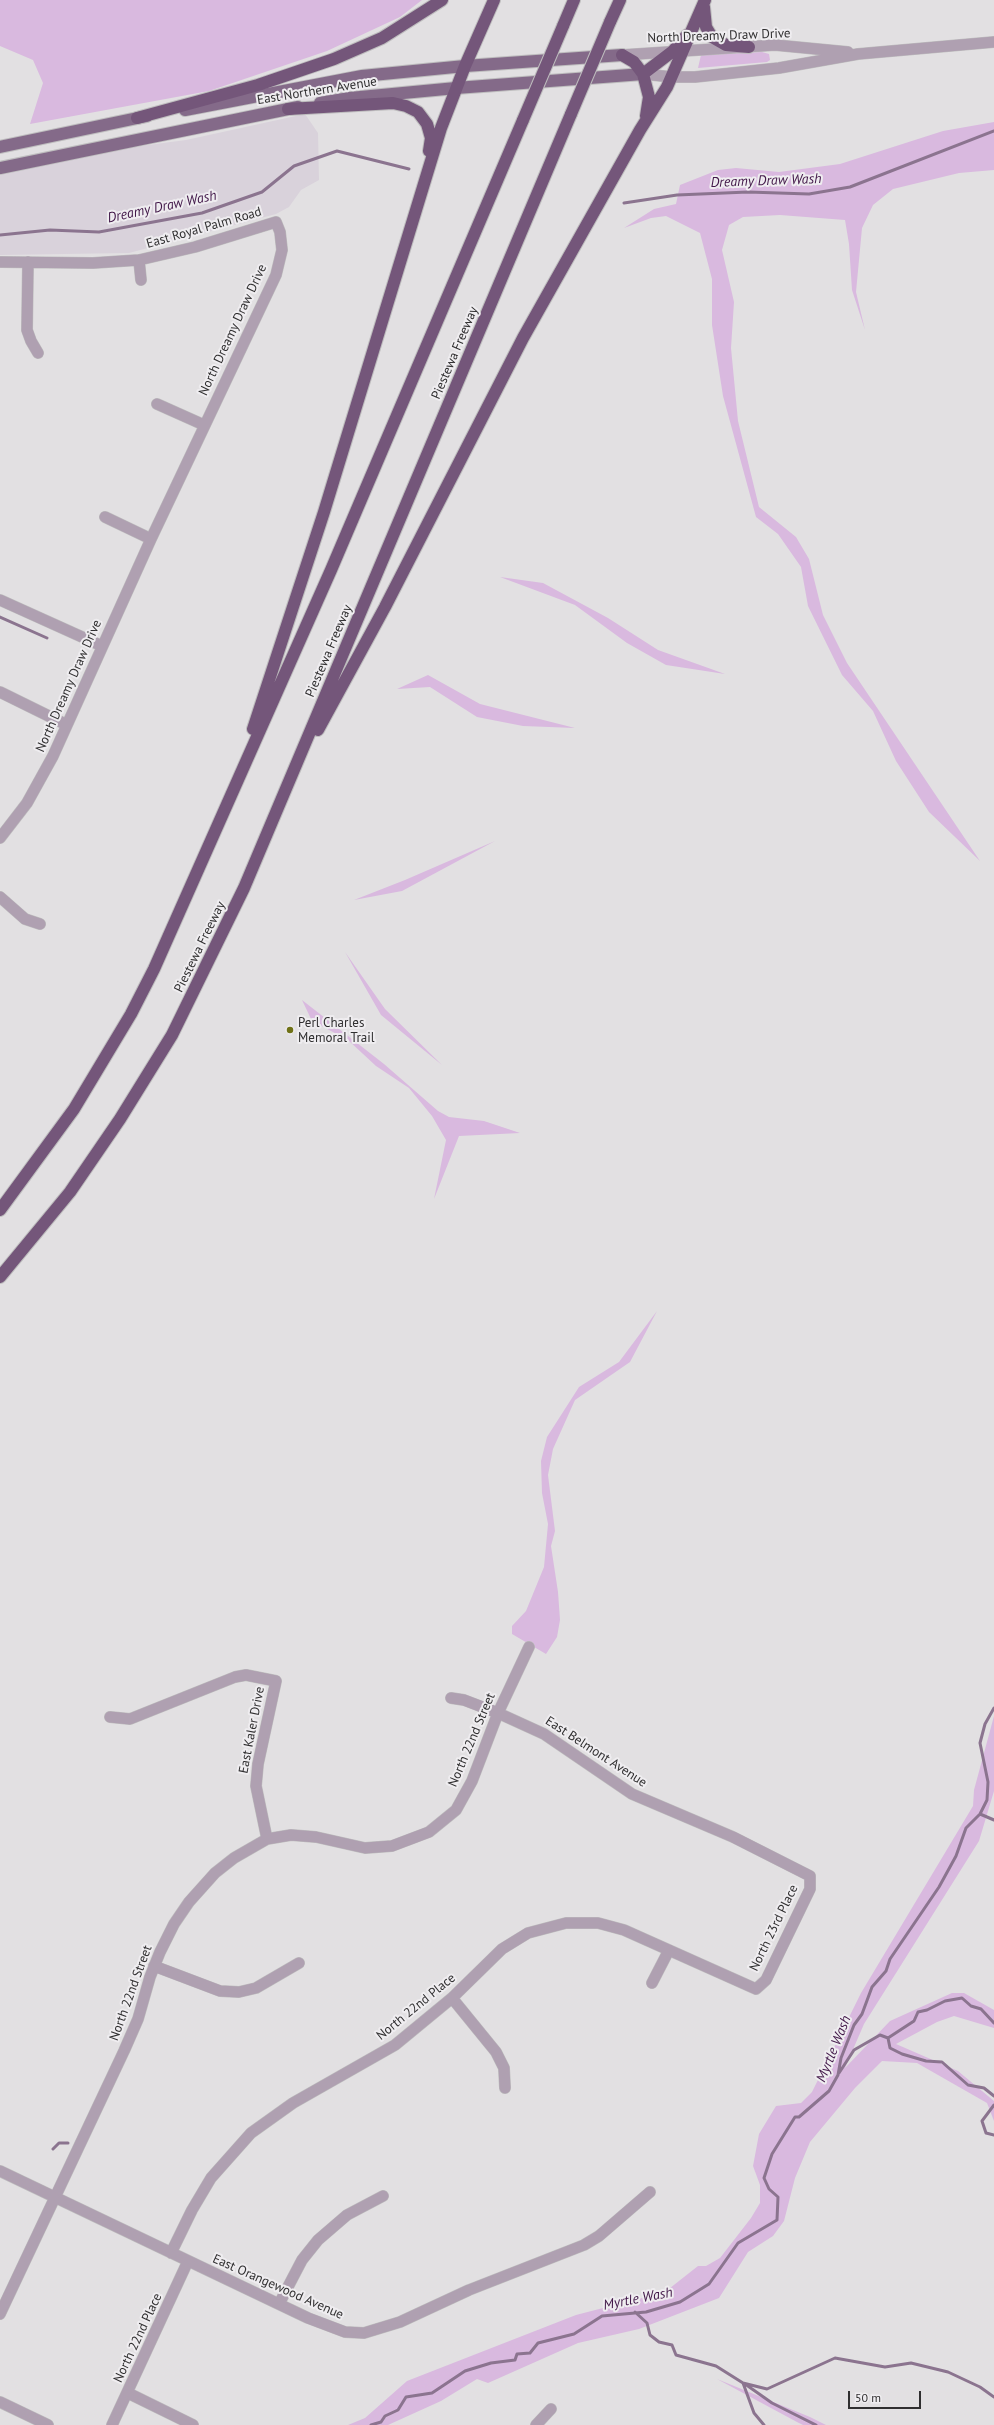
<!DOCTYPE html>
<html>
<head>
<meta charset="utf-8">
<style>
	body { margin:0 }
	#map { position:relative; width:994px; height:2425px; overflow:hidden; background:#e2e0e2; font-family:"PT Sans",sans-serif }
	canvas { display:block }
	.scale { position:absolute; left:848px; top:2391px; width:73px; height:18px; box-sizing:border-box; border:2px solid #302f30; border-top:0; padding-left:5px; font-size:12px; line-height:14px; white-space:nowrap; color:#302f30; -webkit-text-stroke:3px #efedf0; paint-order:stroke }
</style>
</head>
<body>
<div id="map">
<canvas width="994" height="2425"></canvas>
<div class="scale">50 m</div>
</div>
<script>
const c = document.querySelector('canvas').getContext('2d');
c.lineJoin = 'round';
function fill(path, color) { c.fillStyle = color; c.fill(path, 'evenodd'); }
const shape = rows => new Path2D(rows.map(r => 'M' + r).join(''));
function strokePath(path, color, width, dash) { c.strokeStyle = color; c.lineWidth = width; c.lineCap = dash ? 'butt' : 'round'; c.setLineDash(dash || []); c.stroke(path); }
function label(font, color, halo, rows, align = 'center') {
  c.font = font + ' "PT Sans",sans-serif'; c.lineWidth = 4; c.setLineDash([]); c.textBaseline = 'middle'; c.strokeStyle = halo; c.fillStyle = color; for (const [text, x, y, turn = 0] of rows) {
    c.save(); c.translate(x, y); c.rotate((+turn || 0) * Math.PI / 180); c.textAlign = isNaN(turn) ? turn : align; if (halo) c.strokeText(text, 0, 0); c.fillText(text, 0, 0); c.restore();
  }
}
fill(shape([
	[305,114,318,133,319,180,301,190,289,207,276,214,129,253,0,255,0,174,110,150,186,140]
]), '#d9d2db');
fill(shape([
	[0,0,422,0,400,17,327,51,209,91,30,124,43,83,33,60,0,46],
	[762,52,769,54,770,60,767,62,698,68,701,55],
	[994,122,994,170,959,173,893,189,873,205,862,228,856,292,865,330,852,290,849,244,845,220,780,215,743,217,729,225,722,250,734,302,731,348,738,421,759,507,796,537,809,559,823,615,847,663,980,861,929,812,896,761,873,711,842,675,808,606,801,567,778,534,756,517,723,396,712,325,712,279,700,233,666,216,651,218,624,228,654,209,676,204,680,185,718,170,736,168,779,172,840,164,943,131],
	[500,577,543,583,608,618,658,650,725,674,666,665,627,643,575,605],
	[428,675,480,704,575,728,523,726,477,717,430,687,397,689],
	[495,841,402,891,354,900,405,880],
	[345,952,385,1009,442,1065,381,1015],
	[302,1000,384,1064,438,1111,449,1117,484,1121,520,1133,459,1136,434,1199,446,1140,432,1116,409,1088,376,1066,348,1040,312,1021],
	[657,1311,630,1362,575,1400,553,1449,548,1475,555,1531,551,1546,558,1592,560,1620,557,1637,546,1654,512,1634,512,1626,526,1611,544,1567,548,1524,542,1493,541,1461,547,1437,579,1387,619,1362],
	[994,1716,994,1791,979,1841,864,2024,845,2068,890,2021,952,1993,964,1993,994,2010,994,2028,954,2016,937,2022,896,2044,958,2071,994,2101,994,2121,987,2103,917,2063,882,2061,855,2088,810,2142,795,2178,784,2221,773,2236,748,2252,719,2298,639,2329,578,2343,488,2383,477,2379,441,2401,388,2425,348,2425,365,2418,407,2381,576,2315,665,2292,698,2266,706,2266,720,2258,751,2218,760,2203,760,2185,753,2166,759,2134,776,2106,801,2103,812,2092,861,1993,973,1806,974,1790],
	[717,2379,810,2417,826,2425,803,2425,797,2422]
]), '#d9b9df');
strokePath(shape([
	[624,203,677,195,748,192,809,194,850,187,994,131],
	[0,235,50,230,99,232,202,213,262,192,294,166,337,151,409,169],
	[0,617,47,638],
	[980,1814,994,1820],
	[888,2038,914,2021,918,2012,927,2010,945,2001,962,1998,971,2006,981,2009,994,2023],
	[839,2073,854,2050,880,2035,888,2038,890,2048,902,2054,926,2061,942,2062,968,2085,984,2088,994,2096],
	[994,2105,982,2121,986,2133,994,2135],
	[53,2149,59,2143,68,2143],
	[635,2312,647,2323,650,2335,659,2342,672,2345,676,2355,716,2366,743,2383,767,2389,835,2358,885,2367,911,2363,948,2372,980,2387,994,2397],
	[743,2383,754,2413,764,2425],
	[745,2384,772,2403,816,2425],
	[371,2425,381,2422,385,2416,398,2410,406,2397,432,2393,465,2371,491,2363,515,2360,517,2354,530,2353,538,2343,574,2334,602,2316,646,2312,680,2302,709,2284,738,2243,777,2220,778,2197,769,2189,764,2178,772,2154,795,2117,799,2117,829,2091,838,2075,841,2058,854,2025,862,2014,872,1987,886,1971,890,1959,939,1887,956,1856,966,1828,980,1814,987,1800,988,1782,980,1743,985,1724,994,1708]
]), '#8b748f', 3);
const street = shape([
	[622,55,775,45,848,52],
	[643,74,672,77,695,77,779,68,858,54,994,42],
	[139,260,141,280],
	[0,262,93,263,139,260,195,247,276,222,280,232,282,250,276,275,151,539,53,756,27,803,0,838],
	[28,262,27,330,31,341,38,353],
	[157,404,204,425],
	[105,517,151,539],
	[0,600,102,646],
	[0,692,67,725],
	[0,897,25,919,40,924],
	[110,1717,130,1719,235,1677,246,1675,276,1681,258,1764,256,1786,267,1839],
	[154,1966,220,1991,239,1992,256,1988,299,1963],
	[652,1983,669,1950],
	[452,1998,496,2052,504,2068,505,2088],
	[0,2171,308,2318,345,2332,364,2333,400,2322,469,2290,584,2245,599,2236,650,2192],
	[171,2253,192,2210,211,2178,251,2133,293,2103,395,2045,452,1998,502,1949,528,1933,566,1923,598,1923,624,1930,756,1989,766,1980,810,1889,810,1876,733,1837,632,1794,544,1734,498,1713,464,1700,451,1698],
	[279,2304,302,2260,318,2240,347,2215,383,2196],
	[0,2314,124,2051,138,2019,150,1977,160,1952,174,1924,189,1902,215,1873,234,1858,267,1839,291,1835,316,1837,365,1848,392,1846,429,1832,456,1810,472,1781,498,1713,529,1647],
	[128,2393,193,2425],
	[0,2402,48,2425],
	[112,2425,188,2261],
	[536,2425,551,2409]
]);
const primary = shape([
	[320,103,350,98,456,88,643,74],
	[185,110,362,76,465,66,622,55],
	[0,147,147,116],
	[0,168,298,107]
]);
const highway = shape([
	[704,7,706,27,712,37,726,45,749,47],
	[610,22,620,0],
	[563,26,574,0],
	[622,55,634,62,643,74,649,97,646,116],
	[643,74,673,51,687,35],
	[288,109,393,103,406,106,418,112,427,124,431,138,429,151],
	[137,118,258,85,334,59,382,38,442,0],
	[253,729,324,512,441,128,465,66,494,0],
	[318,730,385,607,523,338,640,130,667,87,705,0],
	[0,1210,74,1109,131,1014,154,969,331,570,523,120],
	[0,1277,70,1192,120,1119,172,1035,244,888,571,114]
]);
strokePath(street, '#bebdbe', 12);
strokePath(primary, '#bebdbe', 14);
strokePath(highway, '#bebdbe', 14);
strokePath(street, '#afa0b1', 11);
strokePath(primary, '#846a89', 12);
strokePath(highway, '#74567a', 12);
const highwayBridge = shape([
	[571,114,610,22],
	[523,120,563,26]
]);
strokePath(highwayBridge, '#bebdbe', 14, []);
strokePath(highwayBridge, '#74567a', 12);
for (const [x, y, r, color] of [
	[290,1030,4,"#6f7116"]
]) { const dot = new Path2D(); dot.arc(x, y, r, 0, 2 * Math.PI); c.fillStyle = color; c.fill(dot); strokePath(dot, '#efedf0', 1.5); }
label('13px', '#302f30', '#efedf0', [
	["North Dreamy Draw Drive",719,36,-2],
	["East Northern Avenue",317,91,-9],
	["East Royal Palm Road",204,228,-16],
	["North Dreamy Draw Drive",233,330,-65],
	["Piestewa Freeway",455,353,-67],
	["Piestewa Freeway",329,651,-67],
	["North Dreamy Draw Drive",69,686,-66],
	["Piestewa Freeway",200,947,-64],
	["East Kaler Drive",252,1730,-79],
	["North 22nd Street",472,1740,-67],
	["East Belmont Avenue",596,1752,33],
	["North 23rd Place",774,1928,-64],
	["North 22nd Street",131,1993,-70],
	["North 22nd Place",416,2007,-39],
	["East Orangewood Avenue",278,2287,24],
	["North 22nd Place",138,2338,-65]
]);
label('13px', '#302f30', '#efedf0', [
	["Perl Charles",298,1023],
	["Memoral Trail",298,1038]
], 'left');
label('italic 14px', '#421849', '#efedf0', [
	["Dreamy Draw Wash",766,181,-2],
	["Dreamy Draw Wash",162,207,-12],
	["Myrtle Wash",834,2049,-68],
	["Myrtle Wash",638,2299,-11]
]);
</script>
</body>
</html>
